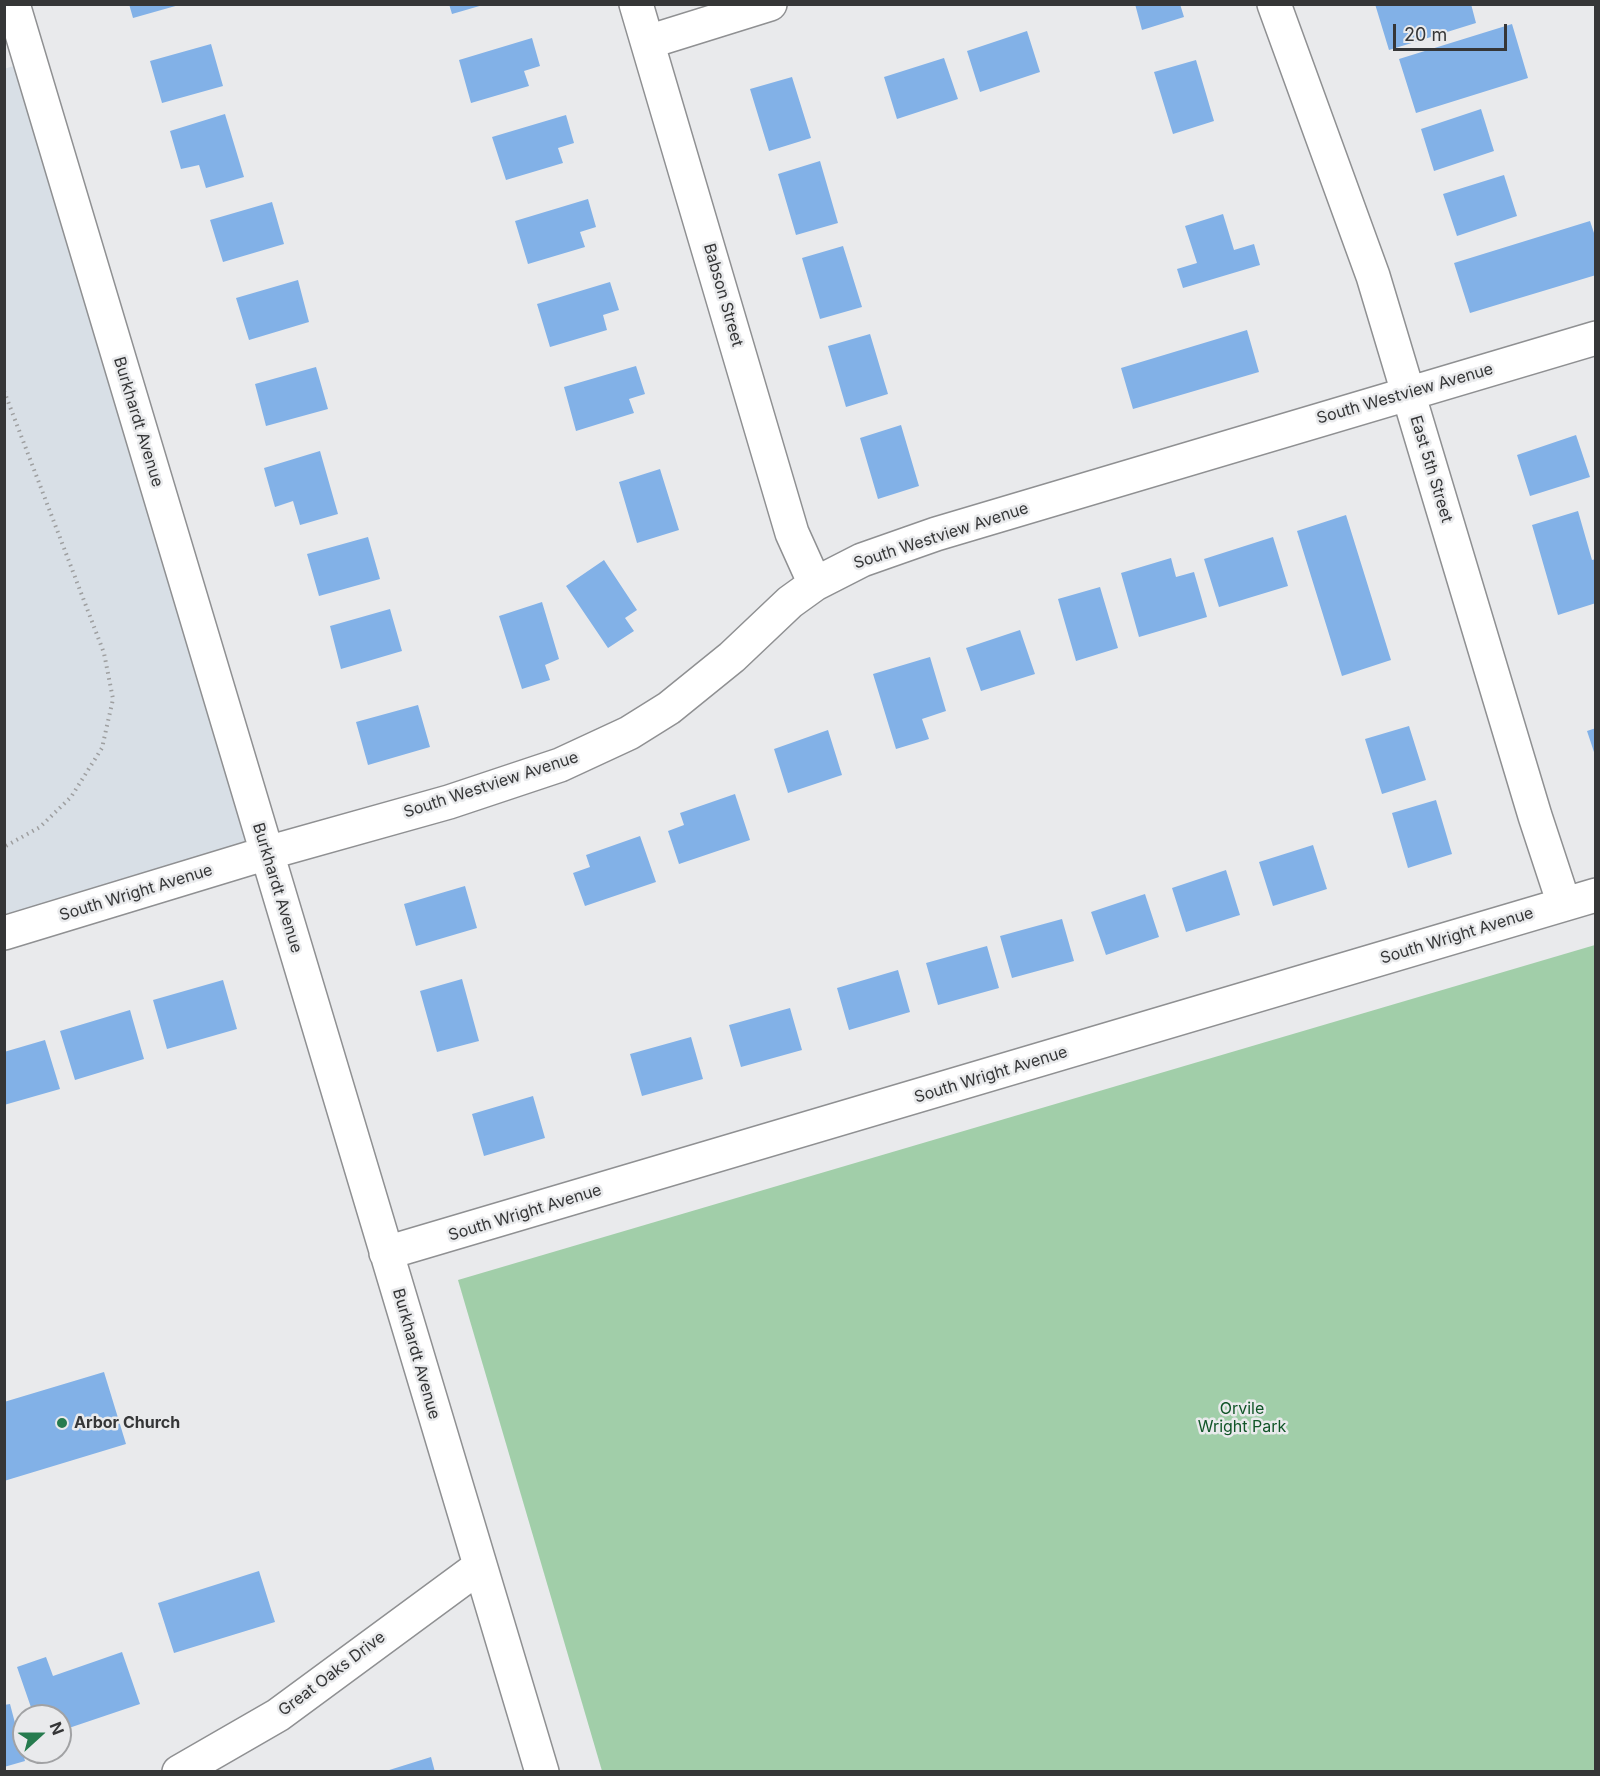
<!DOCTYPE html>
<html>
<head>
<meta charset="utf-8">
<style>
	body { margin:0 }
	#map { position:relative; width:1600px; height:1776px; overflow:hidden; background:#e9eaec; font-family:Inter,sans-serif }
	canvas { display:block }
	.frame { position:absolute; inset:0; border:6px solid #353637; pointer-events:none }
	.north { position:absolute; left:12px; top:1704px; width:60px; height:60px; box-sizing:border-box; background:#e9eaec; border:2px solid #a1a2a4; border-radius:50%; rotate:69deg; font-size:16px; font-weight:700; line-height:24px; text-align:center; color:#353637 }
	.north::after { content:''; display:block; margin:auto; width:21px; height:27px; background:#267b4e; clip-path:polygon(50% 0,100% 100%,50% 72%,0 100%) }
	.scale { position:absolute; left:1393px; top:24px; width:114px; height:27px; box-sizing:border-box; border:3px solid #353637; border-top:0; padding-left:8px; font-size:18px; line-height:21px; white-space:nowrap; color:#353637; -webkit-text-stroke:4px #e9eaec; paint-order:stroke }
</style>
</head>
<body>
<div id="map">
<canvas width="1600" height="1776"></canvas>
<div class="frame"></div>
<div class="north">N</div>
<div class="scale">20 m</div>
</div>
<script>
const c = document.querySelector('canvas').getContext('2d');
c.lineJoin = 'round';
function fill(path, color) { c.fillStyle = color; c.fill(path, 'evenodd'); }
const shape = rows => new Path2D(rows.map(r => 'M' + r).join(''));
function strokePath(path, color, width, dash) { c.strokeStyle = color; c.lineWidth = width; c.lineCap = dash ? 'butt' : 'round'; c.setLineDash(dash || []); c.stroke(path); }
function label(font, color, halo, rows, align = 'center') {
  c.font = font + ' Inter,sans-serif'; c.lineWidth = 5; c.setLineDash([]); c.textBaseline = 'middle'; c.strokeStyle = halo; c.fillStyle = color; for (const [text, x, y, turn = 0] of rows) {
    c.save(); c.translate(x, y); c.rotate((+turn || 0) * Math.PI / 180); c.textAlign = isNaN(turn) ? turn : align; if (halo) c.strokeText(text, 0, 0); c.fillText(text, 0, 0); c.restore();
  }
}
fill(shape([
	[29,61,267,853,4,933,4,69]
]), '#d8dfe6');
fill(shape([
	[1595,945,1595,1771,602,1771,458,1280]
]), '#a1cea9');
fill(shape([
	[129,4,179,4,179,5,133,18],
	[449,4,483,4,483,5,452,14],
	[1135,4,1180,4,1184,17,1142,30],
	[1375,4,1471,4,1476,23,1389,50],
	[1512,24,1528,78,1416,113,1399,59],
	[1027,31,1040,72,980,92,967,51],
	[532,38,540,66,524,71,529,86,471,103,459,60],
	[211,44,223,86,162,103,150,61],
	[944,58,958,99,897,119,884,77],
	[1196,60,1214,121,1173,134,1154,72],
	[792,77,811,138,769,151,750,89],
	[1481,109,1494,151,1434,171,1421,129],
	[225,114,244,177,206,188,199,165,181,169,170,131],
	[566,115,574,143,558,148,563,163,506,180,492,137],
	[820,161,838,223,796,235,778,174],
	[1504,175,1517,216,1457,236,1443,194],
	[588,199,596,227,580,232,585,247,528,264,515,221],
	[272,202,284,244,223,262,210,220],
	[1223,214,1234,250,1254,244,1260,265,1183,288,1177,269,1197,263,1185,226],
	[1590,221,1596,239,1596,275,1470,313,1454,263],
	[843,246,862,307,820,319,802,258],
	[298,280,309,322,249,340,236,298],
	[610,282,619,310,603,315,607,330,550,347,537,304],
	[1247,330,1259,372,1133,409,1121,368],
	[870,334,888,394,846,407,828,346],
	[636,366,645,394,629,399,634,413,576,431,564,387],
	[316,367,328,409,266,426,255,384],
	[901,425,919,486,878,499,860,438],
	[1576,435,1590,477,1530,496,1517,455],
	[320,451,338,514,300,525,293,501,275,507,264,468],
	[660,469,679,530,637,543,619,482],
	[1578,511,1592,560,1596,559,1596,603,1558,615,1532,525],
	[1346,515,1391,660,1342,676,1297,531],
	[368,537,380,579,319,596,307,554],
	[1273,537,1288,586,1219,607,1204,559],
	[1171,558,1176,577,1194,572,1207,617,1139,637,1121,573],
	[604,560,637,610,625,618,634,631,608,648,566,586],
	[1100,587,1118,648,1076,661,1058,599],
	[542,602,559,659,545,665,550,680,522,689,499,616],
	[390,609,402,651,341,669,330,626],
	[1020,630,1035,674,981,691,966,648],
	[930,657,946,711,922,719,929,739,896,749,873,674],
	[418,705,430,747,368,765,356,722],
	[1409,726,1426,780,1382,794,1365,739],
	[1596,728,1596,755,1595,755,1587,731],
	[828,730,842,775,788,793,774,749],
	[735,794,750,840,679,864,668,831,684,825,680,813],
	[1436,800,1452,854,1408,868,1392,813],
	[640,836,656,882,585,906,573,873,590,867,586,855],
	[1313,845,1327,889,1273,906,1259,862],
	[1226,870,1240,915,1186,932,1172,888],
	[465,886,477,928,416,946,404,904],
	[1145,894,1159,937,1106,955,1091,912],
	[1062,919,1074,961,1012,978,1000,936],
	[987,946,999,988,938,1005,926,963],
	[898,970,910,1012,849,1030,837,988],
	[462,979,479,1041,437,1052,420,991],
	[223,980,237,1029,167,1049,153,1000],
	[790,1008,802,1050,741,1067,729,1025],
	[130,1010,144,1059,75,1080,60,1031],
	[691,1037,703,1079,642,1096,630,1054],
	[45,1040,60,1089,4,1105,4,1052],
	[533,1096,545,1138,484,1156,472,1114],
	[104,1372,126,1444,4,1481,4,1402],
	[259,1571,275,1622,174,1653,158,1603],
	[122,1652,140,1704,60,1731,60,1716,34,1716,17,1667,46,1657,53,1676],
	[10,1704,25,1761,4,1767,4,1705],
	[431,1757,435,1772,386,1772,386,1771]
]), '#82b1e7');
const minor = shape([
	[13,4,542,1772],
	[636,4,792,533,815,584],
	[1274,4,1373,276,1535,816,1564,904],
	[648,42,770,4],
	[4,933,267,853,449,802,560,765,629,733,669,708,732,657,790,602,815,584,862,560,936,534,1596,338],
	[386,1253,1596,895],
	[179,1772,278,1715,479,1567]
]);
strokePath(minor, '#8f9092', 36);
strokePath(shape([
	[4,391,104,653,113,699,102,748,71,797,40,827,4,847]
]), '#9e9fa0', 4, [1.5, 4.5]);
strokePath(minor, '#fff', 33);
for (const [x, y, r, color] of [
	[62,1423,6,"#267b4e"]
]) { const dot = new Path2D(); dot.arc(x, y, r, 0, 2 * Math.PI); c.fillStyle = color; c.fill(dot); strokePath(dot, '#e9eaec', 2); }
label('16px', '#353637', '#e9eaec', [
	["Babson Street",723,295,74],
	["South Westview Avenue",1405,394,-16],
	["Burkhardt Avenue",138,422,73],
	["East 5th Street",1431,469,73],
	["South Westview Avenue",941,536,-18],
	["South Westview Avenue",491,785,-18],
	["Burkhardt Avenue",277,888,73],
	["South Wright Avenue",136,893,-17],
	["South Wright Avenue",1457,936,-17],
	["South Wright Avenue",991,1075,-17],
	["South Wright Avenue",525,1213,-17],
	["Burkhardt Avenue",416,1354,74],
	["Great Oaks Drive",332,1674,-37]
]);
label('16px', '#115528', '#e9eaec', [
	["Orvile",1242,1409],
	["Wright Park",1242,1427]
]);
label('bold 16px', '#353637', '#e9eaec', [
	["Arbor Church",74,1423]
], 'left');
</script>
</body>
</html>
